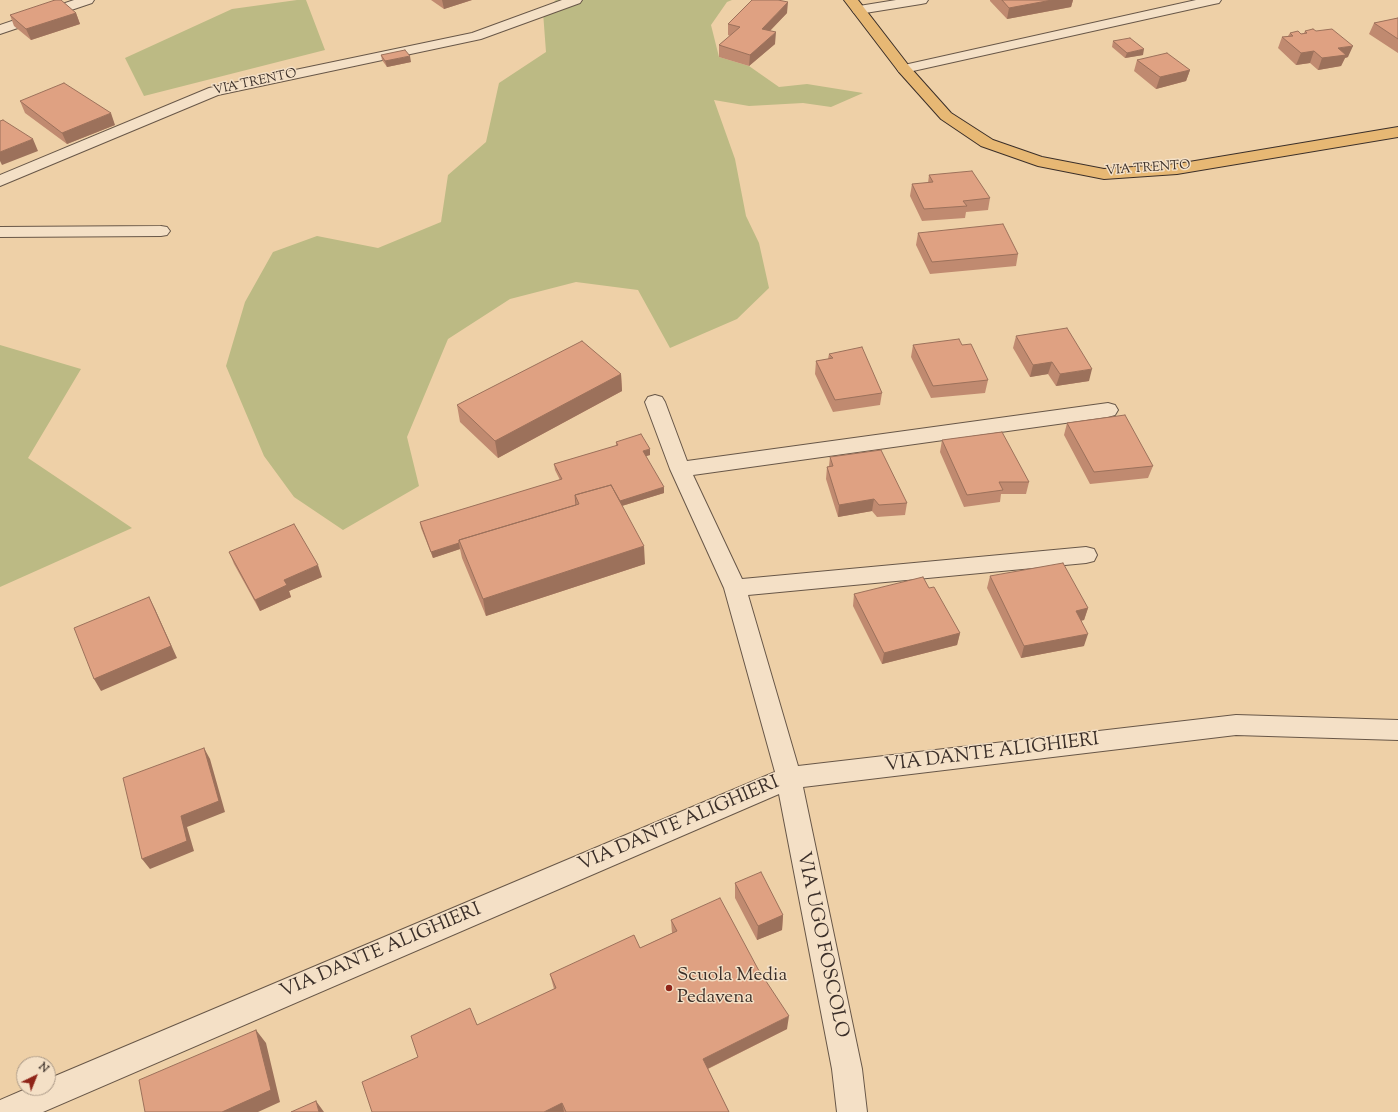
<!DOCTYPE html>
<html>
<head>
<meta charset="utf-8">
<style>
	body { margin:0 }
	#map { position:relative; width:1398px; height:1112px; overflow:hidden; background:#eed0a7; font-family:"Sorts Mill Goudy",serif }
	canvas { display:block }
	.north { position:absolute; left:16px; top:1056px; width:40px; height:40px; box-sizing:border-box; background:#f4e0c6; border:1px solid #aa9987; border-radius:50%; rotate:43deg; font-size:11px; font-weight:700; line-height:16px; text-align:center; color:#3b2f29 }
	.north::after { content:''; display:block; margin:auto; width:14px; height:18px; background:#8f2418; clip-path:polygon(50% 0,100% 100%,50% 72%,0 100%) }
</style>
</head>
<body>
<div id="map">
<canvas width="1398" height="1112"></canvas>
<div class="north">N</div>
</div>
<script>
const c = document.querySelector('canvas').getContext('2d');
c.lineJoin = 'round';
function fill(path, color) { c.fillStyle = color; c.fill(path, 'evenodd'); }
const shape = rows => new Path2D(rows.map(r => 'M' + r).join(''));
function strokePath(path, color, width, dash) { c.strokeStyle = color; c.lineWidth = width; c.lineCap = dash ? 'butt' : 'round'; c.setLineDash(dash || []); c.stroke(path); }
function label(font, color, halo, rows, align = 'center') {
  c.font = font + ' "Sorts Mill Goudy",serif'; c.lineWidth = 3; c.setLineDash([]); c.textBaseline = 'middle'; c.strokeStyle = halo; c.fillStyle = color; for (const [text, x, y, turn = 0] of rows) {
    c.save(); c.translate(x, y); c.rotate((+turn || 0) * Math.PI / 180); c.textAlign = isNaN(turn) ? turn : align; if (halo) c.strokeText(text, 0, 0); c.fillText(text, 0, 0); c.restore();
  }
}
fill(shape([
	[297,0,306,0,325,50,144,96,125,58,232,9],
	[556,0,732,0,727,2,711,25,719,57,749,66,779,87,807,84,863,93,831,107,803,103,749,106,714,100,735,159,746,216,759,243,769,288,737,319,670,348,638,290,576,282,510,299,448,339,407,437,419,486,343,530,294,497,264,456,226,366,245,302,273,252,317,236,378,248,441,222,448,175,486,142,499,83,546,52,543,12],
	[0,345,81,369,28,458,132,528,0,587]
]), '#bcba84');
const minor = shape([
	[74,0,94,0,92,3,0,34,0,25,74,0],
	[562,0,582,0,580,3,481,39,218,95,0,186,0,175,209,88,472,33,562,0],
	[896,0,928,0,926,3,921,4,859,14,854,13,852,10,854,7,859,6,896,0],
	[1196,0,1221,0,1219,3,1214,4,904,73,899,72,897,69,899,66,904,65,1196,0],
	[161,226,167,227,170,231,167,235,161,236,0,237,0,227,161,226],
	[655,395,662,397,665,402,687,461,1108,403,1115,405,1118,410,1115,415,1108,417,693,475,742,579,1086,547,1094,549,1097,555,1094,561,1086,563,748,595,798,766,1236,715,1398,720,1398,740,1236,735,803,787,862,1069,867,1112,837,1112,832,1069,779,794,43,1112,0,1112,0,1100,28,1088,48,1088,48,1079,775,772,724,588,670,469,645,402,648,397,655,395]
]);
const major = shape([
	[844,0,858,0,909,66,951,113,993,140,1042,157,1104,169,1177,164,1398,127,1398,137,1177,174,1104,179,1038,166,981,146,941,119,899,72,844,0]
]);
strokePath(minor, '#685748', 2);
strokePath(major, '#3b2f29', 2);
fill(minor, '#f4e0c6');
fill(major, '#e7b874');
fill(shape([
	[431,0,472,0,444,9],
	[990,0,1073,0,1071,7,1007,19,990,1],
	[76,13,80,24,31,40,14,26,10,15],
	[787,13,770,31,775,44,749,66,719,57,719,45,730,36,728,35,728,24],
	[1398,18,1398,53,1369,34,1374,23],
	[1305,31,1348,57,1345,58,1341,66,1318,70,1310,63,1296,65,1278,48,1282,37,1288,36,1290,33,1301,34,1304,33],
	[1113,41,1143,55,1125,58,1112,47],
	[381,55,411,62,387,67,382,60],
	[1137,60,1190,70,1186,81,1156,89,1134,71],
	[20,101,115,125,67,144,25,113],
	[929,175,990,198,988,210,966,212,965,218,922,221,910,196,912,184,928,183],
	[918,233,1018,254,1016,266,930,274,916,245],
	[1016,336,1089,381,1056,386,1048,374,1030,377,1013,348],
	[913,345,962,345,988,380,985,393,931,398,911,357],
	[829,354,882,393,880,405,833,412,815,374,816,361,828,359],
	[621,374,622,391,498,458,460,422,457,405],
	[1067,423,1153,466,1148,478,1090,484,1064,435],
	[942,440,1029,482,1026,494,1001,494,1000,502,964,507,940,452],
	[616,442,650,455,646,456,664,493,622,506,645,564,486,616,462,558,460,549,433,558,421,528,420,522,560,480,555,470,554,464,616,446],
	[830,457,907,503,905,515,877,517,872,511,838,517,826,479,827,467,829,466],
	[229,552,322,577,289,591,291,597,260,611,234,564],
	[990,576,1088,608,1084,620,1081,621,1084,646,1021,658,987,588],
	[929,588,960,633,957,645,882,664,853,606,854,594],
	[735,883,783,915,782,930,757,940,735,898],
	[671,920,787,1029,708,1069,729,1112,372,1112,418,1057,554,989,550,974,640,948,672,933]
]), '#c08a70');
fill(shape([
	[442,0,472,0,444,9],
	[1052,0,1073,0,1071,7,1007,19,1009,8],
	[788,2,787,13,761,40,762,29],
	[76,13,80,24,31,40,26,29],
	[776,32,775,44,749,66,750,55],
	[1353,46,1348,57,1345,58,1341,66,1318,70,1322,58,1338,48],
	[1144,49,1143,55,1125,58,1127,53],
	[1314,51,1310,63,1296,65,1301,53],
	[410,56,411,62,387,67,385,61],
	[1190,70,1186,81,1156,89,1160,77],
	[111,113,115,125,67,144,62,133],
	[33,139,38,151,2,165,0,161,0,152],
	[1052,362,1048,374,1030,377,1033,365],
	[1092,369,1089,381,1056,386,1060,374],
	[621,374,622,391,498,458,495,441],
	[650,449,650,455,643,457,643,451],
	[664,487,664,493,615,508,614,502],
	[874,499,872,511,838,517,839,505],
	[459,543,460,549,433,558,431,552],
	[644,546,645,564,486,616,483,599],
	[318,565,322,577,289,591,291,597,260,611,255,600,284,580],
	[149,597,155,609,177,658,101,691,94,679],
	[1088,608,1084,620,1071,622,1076,611],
	[960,633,957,645,882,664,884,653],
	[1088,634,1084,646,1021,658,1024,646],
	[204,748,210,759,225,812,187,827,194,851,150,869,142,859,181,816],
	[783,915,782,930,757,940,758,926],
	[789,1016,787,1029,703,1071,703,1059],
	[256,1030,266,1043,280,1102,258,1112,222,1112],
	[316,1101,324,1112,319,1112],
	[562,1103,564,1112,544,1112]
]), '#9c715b');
const building = shape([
	[55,0,61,0,76,13,26,29,10,15,55,0],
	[752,0,778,0,788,2,762,29,776,32,750,55,719,45,740,27,728,24,752,0],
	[1002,0,1052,0,1009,8,1002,0],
	[1398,18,1398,39,1374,23,1398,18],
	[1313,29,1316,31,1332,29,1353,46,1338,48,1346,55,1322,58,1314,51,1301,53,1282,37,1293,36,1290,33,1298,31,1301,34,1307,33,1305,31,1313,29],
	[1130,38,1144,49,1127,53,1113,41,1130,38],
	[405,50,410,56,385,61,381,55,405,50],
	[1167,53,1190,70,1160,77,1137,60,1167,53],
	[64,83,111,113,62,133,20,101,64,83],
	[3,120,33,139,0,152,0,121,3,120],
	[972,171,990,198,963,201,967,206,924,209,912,184,933,182,929,175,972,171],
	[1003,224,1018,254,932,262,918,233,1003,224],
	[1067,328,1092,369,1060,374,1052,362,1033,365,1016,336,1067,328],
	[959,339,962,345,971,344,988,380,933,386,913,345,959,339],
	[582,341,621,374,495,441,457,405,582,341],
	[862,347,882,393,835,400,816,361,833,358,829,354,862,347],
	[1125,415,1153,466,1094,472,1067,423,1125,415],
	[1002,432,1029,482,999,482,1003,490,967,495,942,440,1002,432],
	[641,434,650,449,643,451,664,487,620,501,611,485,575,495,576,505,459,540,459,543,431,552,420,522,562,479,554,464,618,445,616,442,641,434],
	[881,450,907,503,879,505,874,499,839,505,827,467,833,466,830,457,881,450],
	[611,485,644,546,483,599,459,540,579,504,575,495,611,485],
	[294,524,318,565,284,580,287,585,255,600,229,552,294,524],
	[1063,563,1088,608,1076,611,1088,634,1024,646,990,576,1063,563],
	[923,577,929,588,934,587,960,633,884,653,854,594,923,577],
	[149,597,171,646,94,679,74,628,149,597],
	[204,748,219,801,181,816,187,841,142,859,123,778,204,748],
	[761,872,783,915,758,926,735,883,761,872],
	[720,898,758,969,789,1016,703,1059,729,1112,566,1112,562,1103,544,1112,372,1112,362,1082,418,1057,411,1036,470,1008,477,1025,556,988,550,974,634,935,640,948,677,931,671,920,720,898],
	[256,1030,271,1090,222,1112,145,1112,139,1080,256,1030],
	[316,1101,319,1112,291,1112,316,1101]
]);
fill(building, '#dfa182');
strokePath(building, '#9c715b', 1);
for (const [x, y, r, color] of [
	[669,988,4,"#8f2418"]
]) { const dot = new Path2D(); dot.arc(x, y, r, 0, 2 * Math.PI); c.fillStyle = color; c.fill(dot); strokePath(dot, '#f4e0c6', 1.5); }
label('13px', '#3b2f29', '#f4e0c6', [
	["VIA TRENTO",255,83,-12],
	["VIA TRENTO",1148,169,-4]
]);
label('19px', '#3b2f29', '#f4e0c6', [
	["VIA DANTE ALIGHIERI",992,754,-7],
	["VIA DANTE ALIGHIERI",679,825,-23],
	["VIA UGO FOSCOLO",821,945,78],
	["VIA DANTE ALIGHIERI",381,952,-23]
]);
label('19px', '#3b2f29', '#f4e0c6', [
	["Scuola Media",677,977],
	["Pedavena",677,999]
], 'left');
</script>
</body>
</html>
